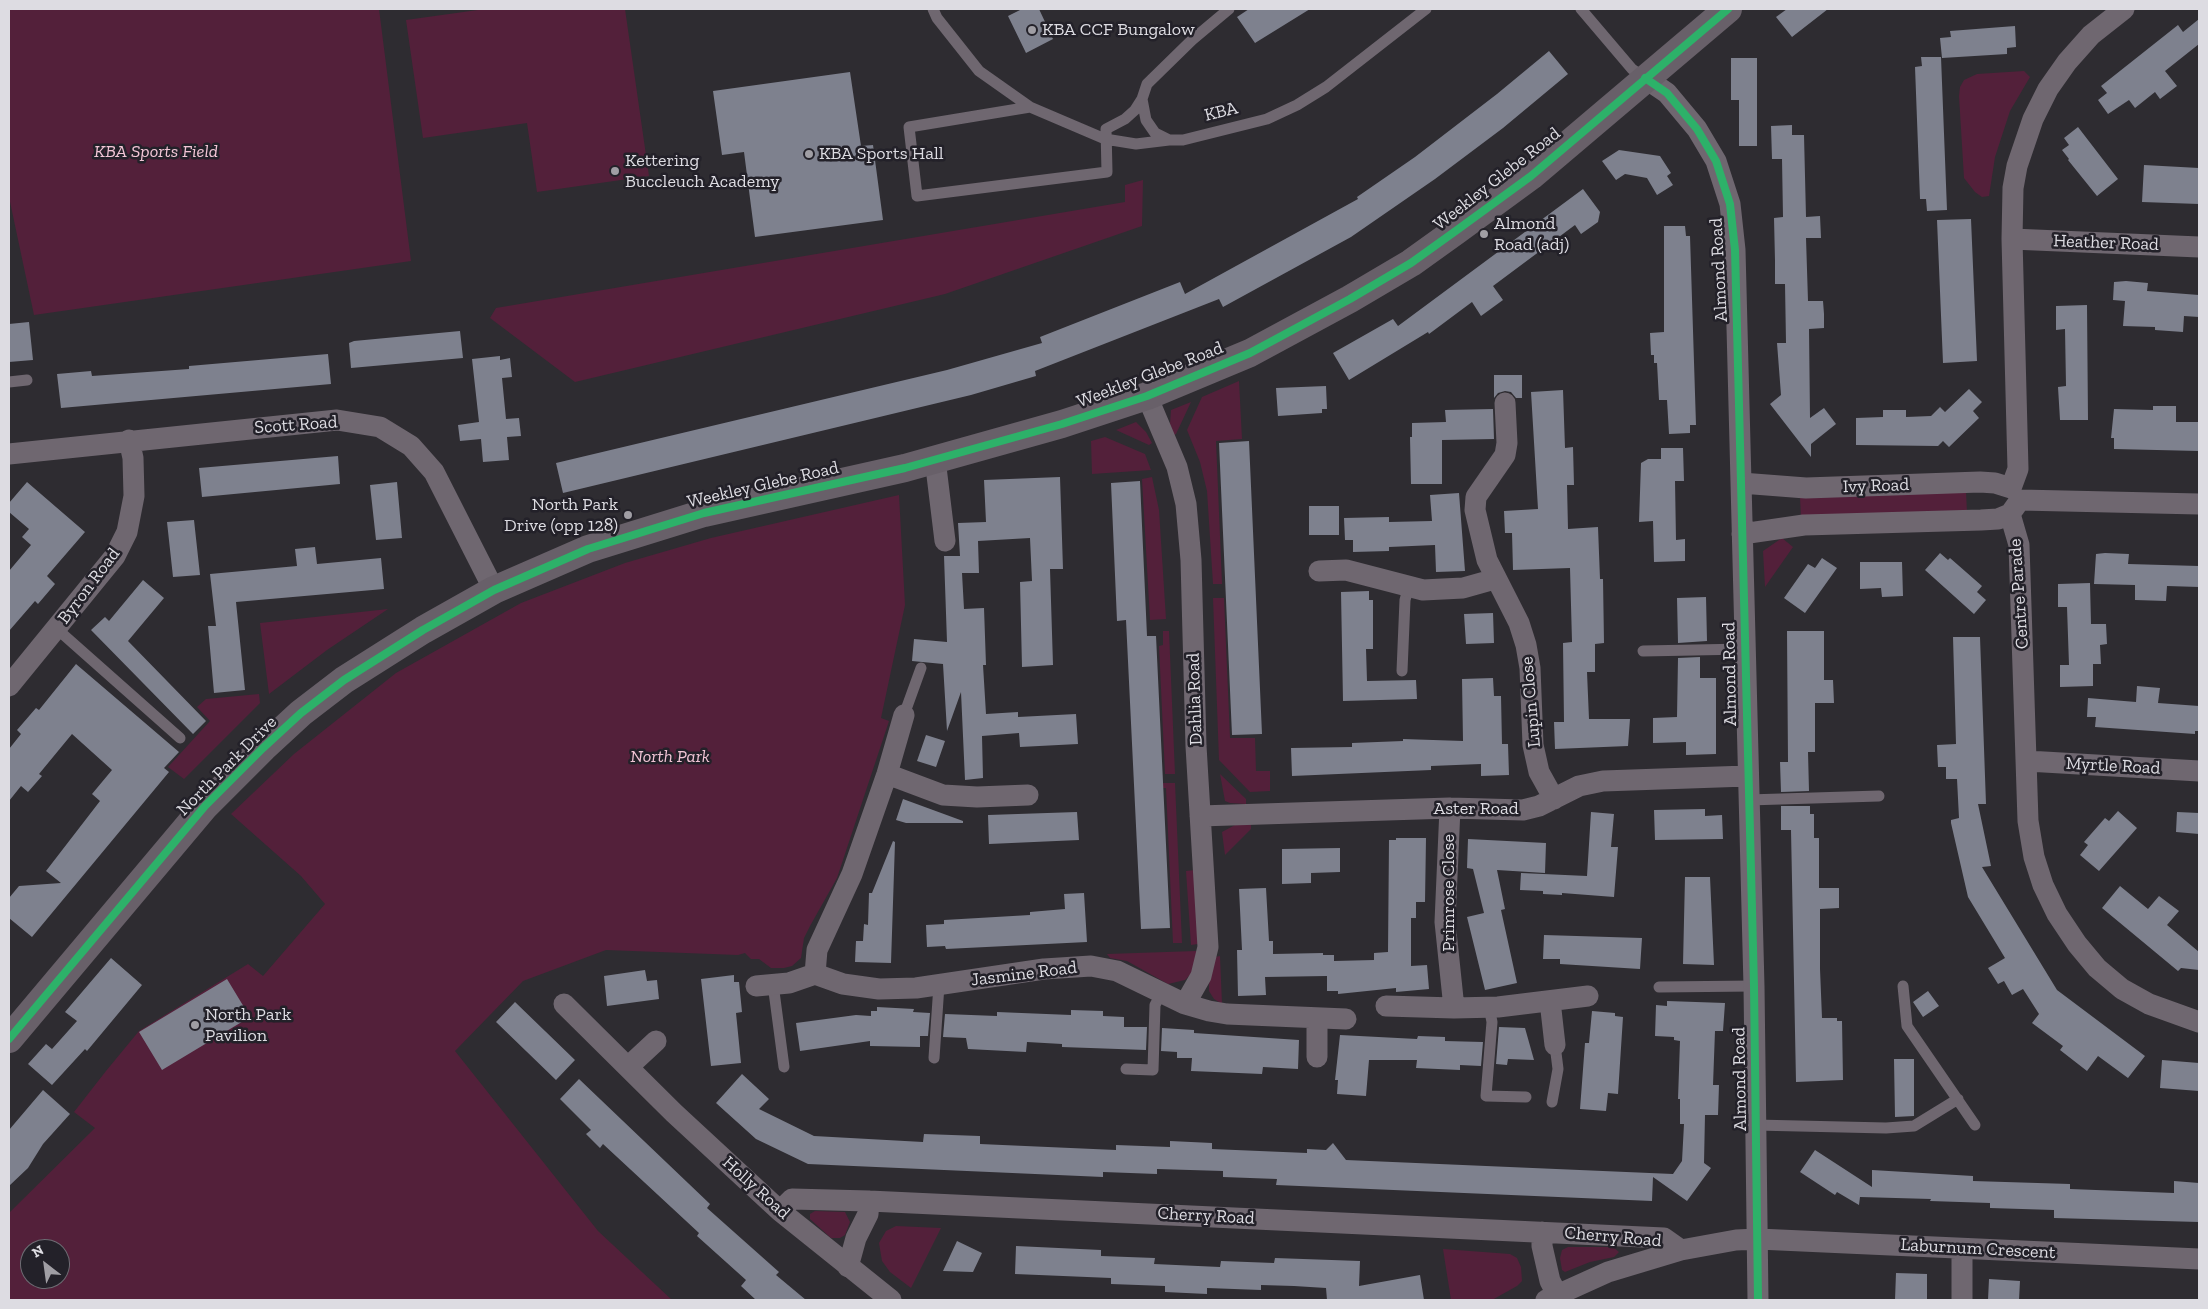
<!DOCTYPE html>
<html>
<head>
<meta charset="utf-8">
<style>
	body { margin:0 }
	#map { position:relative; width:2208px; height:1309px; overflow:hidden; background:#2e2c31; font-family:"Zilla Slab",serif }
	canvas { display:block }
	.frame { position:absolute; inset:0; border:10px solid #dddce2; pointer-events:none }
	.north { position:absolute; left:20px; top:1239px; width:50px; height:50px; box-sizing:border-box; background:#232129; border:1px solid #6d6c73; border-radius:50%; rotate:330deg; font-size:14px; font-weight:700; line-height:20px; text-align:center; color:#dddce2 }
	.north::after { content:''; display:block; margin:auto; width:18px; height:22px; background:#a09ea4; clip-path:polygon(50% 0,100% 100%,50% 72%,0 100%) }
</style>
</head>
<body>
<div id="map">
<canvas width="2208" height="1309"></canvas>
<div class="frame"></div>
<div class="north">N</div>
</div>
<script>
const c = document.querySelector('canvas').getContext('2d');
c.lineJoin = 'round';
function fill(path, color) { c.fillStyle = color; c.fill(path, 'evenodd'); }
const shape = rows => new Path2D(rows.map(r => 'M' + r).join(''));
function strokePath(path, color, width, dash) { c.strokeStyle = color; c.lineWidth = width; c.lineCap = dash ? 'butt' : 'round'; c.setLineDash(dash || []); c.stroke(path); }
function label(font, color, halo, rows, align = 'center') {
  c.font = font + ' "Zilla Slab",serif'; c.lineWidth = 5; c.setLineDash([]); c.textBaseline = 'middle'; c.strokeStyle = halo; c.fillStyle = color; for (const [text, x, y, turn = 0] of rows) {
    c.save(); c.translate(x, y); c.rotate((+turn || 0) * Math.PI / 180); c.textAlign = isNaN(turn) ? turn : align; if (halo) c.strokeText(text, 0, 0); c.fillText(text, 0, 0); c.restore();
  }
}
fill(shape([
	[9,9,379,9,411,261,34,315,9,197],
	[485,9,625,9,649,176,537,192,527,123,423,138,406,20],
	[2024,71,2030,77,2010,111,1995,157,1989,196,1982,197,1975,192,1964,178,1959,96,1960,87,1964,80,1977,74],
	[1143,180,1142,226,945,294,575,382,490,318,496,308,1125,202,1125,185],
	[1239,381,1242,439,1216,441,1222,584,1213,584,1207,491,1200,462,1187,430,1202,397],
	[1191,402,1176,434,1174,435,1170,424,1171,410],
	[1136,422,1146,432,1152,443,1149,445,1116,430],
	[1105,437,1145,454,1151,470,1092,474,1091,441],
	[1152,477,1159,510,1166,619,1150,620,1142,479],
	[1966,491,1967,513,1801,518,1800,497],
	[899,495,905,605,881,718,889,721,837,878,810,926,804,938,801,958,792,966,784,968,771,968,759,959,751,959,745,953,738,955,606,950,523,981,455,1051,598,1231,672,1300,9,1300,9,1213,95,1128,74,1112,106,1071,139,1031,248,964,263,976,325,904,301,876,231,814,294,754,396,673,521,603,625,563,711,538],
	[30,1249,60,1249,60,1279,30,1279],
	[1782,538,1793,547,1765,587,1763,551],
	[1213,598,1224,598,1230,738,1255,738,1256,771,1270,771,1270,791,1250,792,1219,760],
	[388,609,327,650,269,694,260,623],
	[1163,631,1169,631,1175,774,1165,774,1159,646,1163,645],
	[259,694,260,703,184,779,168,767,210,721,197,707,206,699],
	[1220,774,1246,799,1246,804,1230,803,1225,801],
	[1162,783,1175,783,1182,943,1173,943,1166,788,1162,788],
	[1251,824,1251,829,1225,855,1222,832,1235,825],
	[1195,870,1198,944,1191,945,1186,871],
	[1196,951,1196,959,1193,972,1185,980,1168,984,1127,961,1110,958,1107,954],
	[1220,956,1222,1004,1214,999,1209,991,1209,984,1215,957],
	[815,1211,845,1212,850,1222,845,1235,840,1238,831,1238,810,1219,810,1214],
	[896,1226,941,1228,911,1288,890,1272,882,1261,879,1243,886,1231],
	[1568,1247,1613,1247,1619,1252,1614,1257,1590,1262,1565,1272,1562,1270,1560,1258,1562,1250],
	[1443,1249,1510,1254,1517,1258,1521,1267,1522,1281,1517,1286,1492,1300,1451,1300]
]), '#53203a');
fill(shape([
	[1022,9,1039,9,1053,39,1026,53,1008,16],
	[1249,9,1310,9,1255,43,1237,17],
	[1787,9,1828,9,1792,37,1776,17],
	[2199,19,2199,44,2165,71,2177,86,2160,99,2155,92,2135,108,2129,100,2108,114,2098,100,2107,93,2101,86,2178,25,2183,32],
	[2015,26,2016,47,2007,48,2007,54,1942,58,1940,38,1951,37,1950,31],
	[1549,51,1568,74,1503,128,1435,179,1351,237,1223,307,1219,299,1035,371,1036,376,971,395,563,493,556,463,947,370,1042,343,1040,337,1180,282,1185,294,1358,199,1357,197,1415,157,1497,94],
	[1921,57,1941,57,1947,210,1927,211,1926,199,1920,199,1915,67,1922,66],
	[1731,58,1757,58,1757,146,1739,146,1739,100,1731,100],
	[850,72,861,146,873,145,883,220,755,237,744,152,722,155,713,91],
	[1792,125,1792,135,1804,135,1806,217,1820,216,1821,238,1806,238,1808,301,1823,301,1824,314,1824,328,1809,329,1810,418,1824,408,1836,424,1811,444,1811,457,1770,404,1781,395,1777,343,1786,343,1785,284,1775,284,1775,261,1774,218,1783,217,1782,159,1772,159,1771,126],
	[2078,127,2118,179,2097,196,2068,160,2069,159,2062,150,2069,145,2064,138],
	[1619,150,1660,156,1671,173,1667,176,1673,185,1657,195,1647,178,1625,174,1616,180,1602,161],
	[2144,165,2199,168,2199,204,2142,202],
	[1583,189,1600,212,1598,222,1581,234,1575,225,1493,286,1503,300,1481,316,1472,302,1429,334,1428,332,1349,380,1333,353,1393,319,1398,326],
	[1971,219,1977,361,1943,363,1937,220],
	[1664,226,1685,226,1686,236,1690,236,1696,425,1690,425,1690,433,1669,434,1667,400,1659,400,1657,363,1654,363,1654,355,1651,355,1650,333,1664,332],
	[2126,281,2148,283,2147,291,2199,295,2199,317,2184,316,2183,332,2155,330,2155,327,2123,326,2125,301,2113,300,2114,282],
	[2087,305,2088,420,2060,420,2058,387,2066,386,2065,329,2056,330,2056,306],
	[29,322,33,360,9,362,9,324],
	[460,331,463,358,351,368,349,343,354,341],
	[328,354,331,384,61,408,57,374,91,371,92,376,189,369,189,366],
	[500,356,500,360,510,358,512,377,502,378,506,419,519,418,521,436,507,437,509,460,483,462,481,439,460,441,458,425,479,422,472,359],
	[1494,375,1522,375,1522,398,1516,398,1511,392,1505,391,1498,393,1494,398],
	[1326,386,1327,409,1322,409,1322,413,1278,416,1276,388],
	[1969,389,1982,402,1973,411,1979,418,1949,447,1943,441,1938,446,1856,445,1856,418,1883,417,1883,410,1906,410,1906,417,1931,416,1940,407,1945,412],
	[1563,390,1565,448,1573,447,1574,485,1567,485,1568,529,1598,527,1600,579,1603,579,1604,643,1595,644,1595,672,1587,672,1589,719,1630,719,1628,746,1555,749,1554,722,1564,722,1563,643,1572,642,1570,568,1513,570,1512,533,1505,533,1504,511,1538,509,1531,392],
	[2153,406,2176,406,2176,422,2199,422,2199,451,2114,449,2114,438,2111,438,2114,409,2153,410],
	[1493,409,1494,439,1442,440,1442,484,1411,484,1410,437,1412,437,1412,423,1446,422,1445,410],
	[1249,441,1262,734,1232,735,1219,443],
	[1661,448,1683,448,1684,481,1675,481,1676,540,1685,539,1685,561,1654,562,1653,521,1639,522,1641,463,1648,459,1661,459],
	[338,456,340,484,202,497,199,468],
	[1060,477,1063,569,1050,569,1053,665,1022,667,1020,582,1032,581,1030,538,978,541,979,573,962,573,964,609,984,608,986,665,983,665,986,714,1018,712,1018,717,1076,714,1078,744,1020,747,1019,733,982,736,983,778,965,780,961,692,947,731,943,664,912,661,914,639,947,642,944,556,960,556,958,523,986,522,984,480],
	[1140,481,1147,636,1156,636,1170,928,1141,929,1126,620,1117,621,1111,483],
	[27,482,85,532,47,576,55,584,38,604,35,601,9,631,9,571,31,545,22,537,29,529,9,512,9,503],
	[397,482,402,538,376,540,370,485],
	[1459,493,1465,571,1436,572,1435,545,1389,547,1389,551,1353,552,1353,540,1345,540,1344,518,1389,517,1389,522,1432,521,1430,495],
	[1309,506,1339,506,1339,535,1309,535],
	[194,520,200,575,173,577,167,522],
	[315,547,317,564,381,558,384,589,236,602,245,690,214,693,208,626,216,626,210,574,297,566,295,549],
	[1940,553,1948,560,1950,558,1982,586,1977,592,1986,600,1974,614,1925,570],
	[2105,553,2129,554,2128,564,2199,566,2199,587,2167,586,2166,601,2135,600,2135,585,2094,584,2096,554],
	[1822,558,1837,568,1805,613,1784,598,1808,564,1815,568],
	[1860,562,1902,562,1903,596,1882,597,1881,588,1860,589],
	[143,580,164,598,128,641,206,721,193,734,91,630,105,617,109,621],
	[2090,583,2091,624,2106,624,2107,644,2100,645,2101,664,2093,664,2093,686,2060,687,2060,665,2069,665,2067,607,2058,607,2058,584],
	[1369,591,1369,600,1373,600,1373,649,1366,649,1367,681,1416,680,1417,699,1343,701,1341,592],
	[1706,597,1707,641,1678,643,1677,598],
	[1493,613,1494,643,1466,644,1464,614],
	[1787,631,1824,631,1824,680,1833,680,1834,703,1815,703,1815,752,1808,752,1809,791,1781,792,1780,762,1788,762],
	[1953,637,1980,637,1986,804,1978,804,1991,866,1982,867,2057,990,2145,1056,2128,1078,2098,1056,2087,1071,2060,1050,2063,1046,2032,1023,2039,1014,2023,989,2012,995,2004,981,1998,984,1988,968,2005,958,1968,897,1951,823,1951,820,1959,818,1957,779,1946,779,1946,767,1938,767,1937,745,1956,744],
	[1700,657,1700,678,1716,678,1716,754,1686,755,1686,742,1653,743,1653,718,1677,717,1678,658],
	[76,664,179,752,164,768,169,772,32,937,9,918,9,898,19,886,61,883,46,871,100,801,92,794,112,770,72,734,39,774,42,776,28,792,21,786,9,801,9,749,21,734,17,730,36,708,39,710],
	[1493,678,1494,696,1501,696,1502,744,1508,744,1509,775,1481,776,1481,764,1431,766,1431,770,1292,776,1291,748,1352,747,1352,743,1403,741,1403,739,1463,741,1462,679],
	[2137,686,2160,688,2158,703,2199,706,2199,731,2195,731,2195,734,2095,727,2096,717,2087,717,2088,698,2136,702],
	[926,735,945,741,936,767,917,761],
	[903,799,963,821,963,823,906,823,896,820],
	[1781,806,1810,806,1810,814,1814,814,1814,838,1819,838,1819,888,1839,888,1839,908,1820,909,1820,969,1822,1018,1837,1018,1837,1021,1842,1021,1843,1080,1796,1082,1791,830,1781,830],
	[1705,809,1705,816,1722,815,1723,839,1655,840,1654,810],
	[2118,811,2137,828,2099,871,2080,855,2088,845,2084,842,2105,818,2109,821],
	[1077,812,1079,840,989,844,988,815],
	[1591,812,1614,814,1611,847,1618,847,1614,897,1562,893,1562,895,1543,894,1543,891,1520,890,1521,873,1587,876],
	[2177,812,2199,813,2199,834,2176,832],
	[1396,838,1426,838,1425,902,1416,902,1416,918,1411,918,1411,966,1427,965,1429,989,1396,992,1396,988,1338,994,1338,991,1327,991,1327,976,1265,977,1266,995,1238,996,1237,950,1242,950,1239,889,1266,888,1269,941,1273,941,1273,954,1323,953,1323,955,1334,955,1334,961,1374,960,1374,953,1388,952,1389,840,1396,840],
	[1468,839,1546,843,1545,873,1497,870,1505,909,1501,910,1517,983,1485,990,1467,917,1484,913,1473,869,1467,868],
	[893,841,895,842,891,963,855,962,856,941,863,941,864,924,868,925,869,893,872,893],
	[1340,848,1340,872,1311,873,1311,883,1282,884,1282,849],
	[1685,877,1710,877,1714,965,1683,964],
	[2120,886,2148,909,2159,896,2179,911,2167,925,2199,952,2199,970,2181,968,2178,971,2102,908],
	[1084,893,1087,942,946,949,945,946,927,947,926,925,944,924,944,920,1030,915,1030,912,1065,909,1064,894],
	[1544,935,1642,938,1640,969,1560,964,1560,959,1543,959],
	[111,958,142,985,87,1051,85,1049,52,1085,28,1064,46,1044,52,1049,77,1021,65,1012],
	[645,970,647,981,657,980,659,999,607,1006,604,976],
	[734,975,734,982,739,982,742,1012,736,1013,741,1063,711,1066,701,979],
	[227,979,250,1017,162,1070,139,1032],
	[1928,991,1939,1006,1923,1017,1913,1002],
	[1667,1001,1725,1003,1723,1031,1715,1031,1713,1085,1719,1085,1718,1115,1705,1115,1704,1163,1711,1168,1687,1201,1653,1177,1652,1201,1276,1185,1277,1179,1223,1177,1223,1171,1157,1169,1157,1174,1103,1172,1103,1177,808,1164,756,1139,716,1103,742,1074,769,1099,759,1109,814,1136,923,1142,924,1134,980,1136,980,1144,1116,1150,1116,1145,1170,1147,1170,1141,1212,1143,1212,1149,1307,1153,1307,1149,1326,1150,1333,1143,1346,1160,1673,1174,1682,1161,1684,1124,1680,1124,1680,1099,1678,1099,1680,1041,1674,1040,1674,1037,1655,1036,1656,1005,1667,1006],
	[515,1002,575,1060,556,1080,496,1022],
	[877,1007,914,1009,913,1012,930,1013,928,1036,920,1036,920,1047,870,1046,870,1041,800,1051,796,1023,856,1015,871,1016,871,1011,877,1011],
	[1071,1010,1103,1011,1103,1016,1124,1017,1124,1027,1147,1027,1146,1050,1062,1047,1062,1044,1027,1042,1026,1052,968,1049,966,1038,943,1037,945,1014,997,1016,997,1012,1071,1015],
	[1592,1011,1615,1013,1615,1016,1623,1017,1618,1094,1608,1093,1606,1111,1580,1109,1585,1043,1589,1043],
	[1499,1027,1525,1028,1534,1060,1508,1059,1507,1065,1496,1064],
	[1162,1028,1194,1030,1194,1033,1299,1040,1298,1069,1263,1067,1262,1074,1191,1071,1192,1058,1177,1058,1177,1052,1161,1051],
	[1340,1035,1417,1039,1418,1036,1445,1037,1445,1041,1483,1042,1481,1066,1460,1065,1460,1070,1416,1068,1417,1060,1369,1060,1366,1096,1337,1094,1338,1080,1335,1080],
	[1894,1059,1914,1059,1914,1116,1895,1117],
	[2162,1060,2199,1063,2199,1091,2160,1088],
	[579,1079,710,1204,707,1208,779,1272,776,1275,806,1300,756,1300,741,1286,746,1280,697,1236,699,1233,603,1144,600,1148,586,1134,591,1130,560,1099],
	[43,1090,70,1114,43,1144,28,1168,9,1186,9,1130],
	[1815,1150,1872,1187,1872,1170,1973,1176,1973,1181,2070,1184,2070,1189,2174,1193,2174,1181,2199,1183,2199,1222,2054,1218,2054,1210,1990,1208,1990,1203,1930,1201,1931,1199,1860,1197,1859,1205,1837,1192,1835,1195,1800,1172],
	[957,1241,982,1253,973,1272,943,1271],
	[1016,1246,1101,1250,1101,1256,1155,1258,1154,1264,1220,1267,1221,1261,1274,1263,1275,1258,1360,1261,1359,1286,1420,1275,1424,1300,1327,1300,1326,1288,1294,1286,1261,1285,1261,1290,1207,1288,1207,1294,1165,1292,1165,1286,1111,1284,1111,1278,1015,1274],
	[1896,1273,1927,1274,1927,1300,1895,1300],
	[1989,1279,2020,1281,2019,1300,1988,1300]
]), '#7e818e');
strokePath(shape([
	[933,9,937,18,979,71,1030,107,1105,139,1136,144,1169,140],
	[1229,9,1192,40,1147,84,1142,99,1146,120,1155,133,1169,140,1183,140,1267,119,1297,105,1326,87,1426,9],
	[1581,9,1632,69,1645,78],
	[1030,107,909,127,917,196,1107,172,1106,129,1125,119,1135,110,1142,99],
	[9,382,27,380],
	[57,629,180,738],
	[1643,651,1745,649],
	[1402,671,1405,600,1409,586],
	[904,715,921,668],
	[1748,800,1879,796],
	[773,984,784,1067],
	[1903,986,1907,1026,1975,1125],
	[1659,987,1754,986],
	[1489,1007,1492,1022,1486,1096,1526,1097],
	[934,1058,939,985],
	[1126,1069,1153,1070,1155,1005,1162,992],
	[1552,1102,1558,1069,1555,1045],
	[1755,1125,1886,1128,1914,1126,1958,1099]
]), '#6f6770', 11);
strokePath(shape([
	[1645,78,1667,93,1697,129,1716,161,1730,204,1735,250,1754,986,1758,1300],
	[2012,239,2199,247],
	[1147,396,1177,467,1186,504,1191,560,1196,746,1208,947,1201,976,1185,1004],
	[1505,403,1507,443,1505,455,1476,497,1475,510,1487,560,1519,623,1526,645,1530,668,1533,745,1539,772,1554,799],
	[9,454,337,420,380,427,411,446,434,472,494,590],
	[935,459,945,541],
	[1741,483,1806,488,1980,482,1995,483,2011,488],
	[2011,488,2018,469,2012,239,2013,188,2017,166,2033,119,2048,89,2067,62,2091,35,2124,9],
	[2020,500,2010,514,2019,545,2028,821,2034,857,2043,885,2057,914,2077,944,2097,968,2122,989,2149,1004,2199,1022],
	[2020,500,2199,504],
	[1742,534,1804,525,1981,520,1998,519,2010,514],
	[1319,571,1346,570,1423,590,1463,588,1495,579],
	[9,686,115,556,127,532,134,496,133,458,129,440],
	[2027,761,2199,771],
	[887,774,943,795,977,797,1028,795],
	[1450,808,1445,922,1454,1008,1498,1007,1588,996],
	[1200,816,1450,808,1523,810,1539,806,1579,786,1603,781,1747,776],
	[815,974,817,950,852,874,887,774,904,715],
	[756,986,789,983,815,974,843,984,879,989,916,988,1044,969,1091,966,1117,971,1185,1004,1209,1011,1227,1014,1346,1019],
	[1550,1001,1555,1045],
	[564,1004,674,1113,780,1211,891,1300],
	[1386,1006,1454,1008],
	[1317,1019,1317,1057],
	[628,1067,656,1041],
	[780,1211,792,1199,869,1201,1664,1238,1681,1250],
	[1542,1232,1542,1246,1550,1281,1557,1294],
	[848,1267,856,1238,868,1214,869,1201],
	[1546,1300,1608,1272,1681,1250,1736,1240,1758,1239,2199,1259],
	[1962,1300,1962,1249]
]), '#6f6770', 21);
strokePath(shape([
	[9,1039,205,806,263,748,301,713,344,680,423,630,494,590,588,549,704,513,905,468,1062,424,1147,396,1250,353,1350,299,1411,263,1457,230,1531,176,1728,9]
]), '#686069', 28);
strokePath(shape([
	[1645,78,1667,93,1697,129,1716,161,1730,204,1735,250,1754,986,1758,1300],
	[9,1039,205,806,263,748,301,713,344,680,423,630,494,590,588,549,704,513,905,468,1062,424,1147,396,1250,353,1350,299,1411,263,1457,230,1531,176,1728,9]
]), '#2db169', 8);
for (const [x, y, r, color] of [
	[1032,30,5,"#a09ea4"],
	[809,154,5,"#a09ea4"],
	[615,171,5,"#a09ea4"],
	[1484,234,5,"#a09ea4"],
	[628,515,5,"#a09ea4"],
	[195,1025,5,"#a09ea4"]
]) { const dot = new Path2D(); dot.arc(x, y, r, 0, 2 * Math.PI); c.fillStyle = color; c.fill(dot); strokePath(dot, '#232129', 2); }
label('18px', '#dddce2', '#232129', [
	["KBA CCF Bungalow",1042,30],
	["KBA Sports Hall",819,154],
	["Kettering",625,161],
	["Buccleuch Academy",625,182],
	["Almond",1494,224],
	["Road (adj)",1494,245],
	["North Park",618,505,"right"],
	["Drive (opp 128)",618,526,"right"],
	["North Park",205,1015],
	["Pavilion",205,1036]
], 'left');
label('18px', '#dddce2', '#232129', [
	["KBA",1221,112,-14],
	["Weekley Glebe Road",1497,179,-38],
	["Heather Road",2106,243,2],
	["Almond Road",1719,270,-93],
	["Weekley Glebe Road",1150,375,-21],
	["Scott Road",296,425,-4],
	["Weekley Glebe Road",763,485,-13],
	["Ivy Road",1876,486,-2],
	["Byron Road",89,586,-53],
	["Centre Parade",2019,594,-94],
	["Almond Road",1730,674,-91],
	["Dahlia Road",1195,699,-92],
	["Lupin Close",1531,702,-95],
	["North Park Drive",227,766,-45],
	["Myrtle Road",2113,766,3],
	["Aster Road",1476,809],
	["Primrose Close",1449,893,-90],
	["Jasmine Road",1024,974,-7],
	["Almond Road",1740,1079,-91],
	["Holly Road",756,1188,42],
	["Cherry Road",1206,1216,3],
	["Cherry Road",1613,1237,5],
	["Laburnum Crescent",1978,1249,3]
]);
label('italic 18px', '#f2c5d6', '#232129', [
	["KBA Sports Field",156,152],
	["North Park",670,757]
]);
</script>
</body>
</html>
